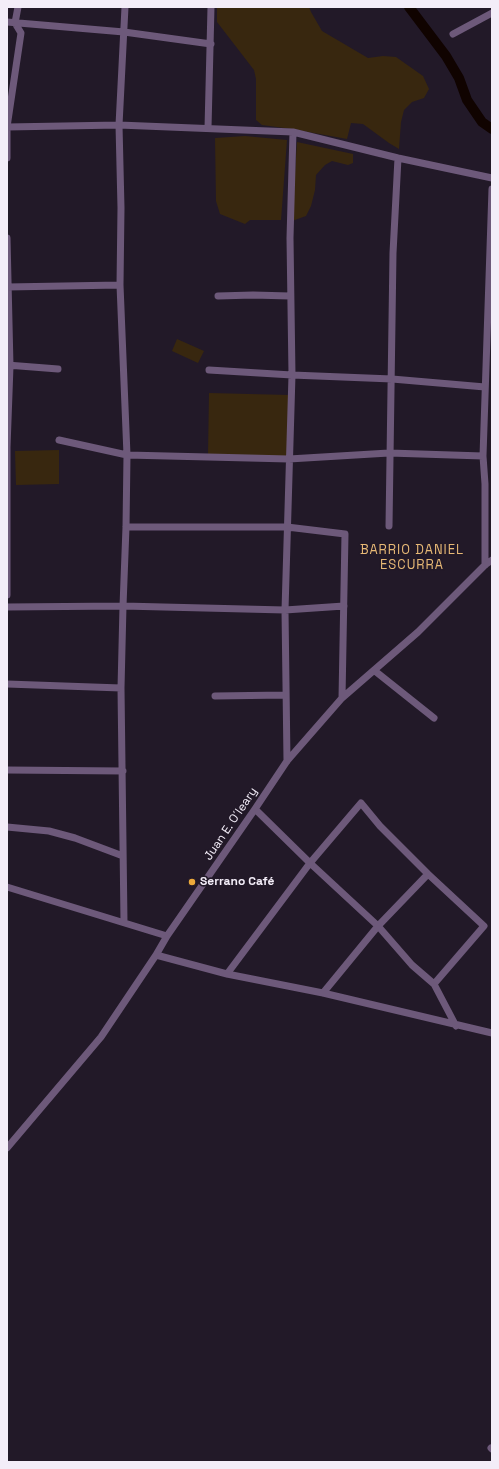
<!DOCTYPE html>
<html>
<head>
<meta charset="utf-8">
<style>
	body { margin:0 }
	#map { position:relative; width:499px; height:1469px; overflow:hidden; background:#221928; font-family:"Space Grotesk",sans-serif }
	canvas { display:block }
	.frame { position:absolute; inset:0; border:8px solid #f3edf8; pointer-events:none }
</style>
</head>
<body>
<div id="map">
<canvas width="499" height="1469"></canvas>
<div class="frame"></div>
</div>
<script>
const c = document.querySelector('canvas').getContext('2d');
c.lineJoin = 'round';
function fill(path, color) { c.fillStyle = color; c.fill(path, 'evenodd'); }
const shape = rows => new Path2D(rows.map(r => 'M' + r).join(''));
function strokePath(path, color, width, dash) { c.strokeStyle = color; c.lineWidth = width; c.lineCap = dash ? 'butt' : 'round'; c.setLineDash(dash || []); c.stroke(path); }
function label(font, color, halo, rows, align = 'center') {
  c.font = font + ' "Space Grotesk",sans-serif'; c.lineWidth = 3.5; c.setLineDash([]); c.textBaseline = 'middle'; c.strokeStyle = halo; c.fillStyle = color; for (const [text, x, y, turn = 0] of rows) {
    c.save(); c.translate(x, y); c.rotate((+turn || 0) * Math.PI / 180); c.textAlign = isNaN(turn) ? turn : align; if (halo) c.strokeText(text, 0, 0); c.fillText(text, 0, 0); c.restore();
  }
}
fill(shape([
	[217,7,309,7,311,12,322,31,368,58,383,56,396,57,423,76,429,89,424,98,412,102,404,110,401,122,399,149,389,143,363,124,351,123,347,139,292,129,262,125,256,120,256,79,254,70,217,22],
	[245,136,287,140,281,220,250,220,245,224,220,214,216,201,215,138],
	[297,142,353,154,353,163,348,165,332,161,325,165,316,175,315,190,311,206,306,216,292,221],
	[177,339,204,351,198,363,172,351],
	[209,393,289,395,287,457,208,455],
	[59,450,59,484,16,485,15,451]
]), '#38270f');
strokePath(shape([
	[409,7,446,56,459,78,467,100,482,122,492,129]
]), '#100300', 10);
strokePath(shape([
	[7,22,124,32,211,44],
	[453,34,492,13],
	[7,127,119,125,293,132,398,158,492,178],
	[208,128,211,7],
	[7,158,7,127,21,33,15,23,18,7],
	[7,238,10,366,7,447,7,595],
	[7,287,120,285],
	[218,296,253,295,290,296],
	[7,365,58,369],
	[209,370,292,375,392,379,485,387],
	[59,440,127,455,289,459,389,453,483,456],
	[389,526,393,253,398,158],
	[126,527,287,527,345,534,342,698],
	[485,565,485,484,483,456,492,189],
	[7,607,123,606,285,610,344,606],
	[375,671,434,718],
	[7,684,121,688],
	[215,696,285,695],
	[287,761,285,610,292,375,290,238,293,132],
	[7,770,123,771],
	[255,809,310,863,378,926,412,965,434,984,456,1026],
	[7,827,49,831,75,838,123,856],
	[7,887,167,936],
	[124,922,121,688,123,606,126,527,127,455,120,285,121,208,119,125,125,7],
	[156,955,227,974,323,993,492,1033],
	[227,974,310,863,361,803,380,826,428,874,484,926,434,984],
	[323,993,378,926,428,874],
	[7,1148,101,1037,156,955,167,936,255,809,287,761,342,698,418,632,485,565,492,560],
	[491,1448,492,1449]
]), '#6d597a', 7);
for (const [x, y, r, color] of [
	[192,882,4,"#eca93b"]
]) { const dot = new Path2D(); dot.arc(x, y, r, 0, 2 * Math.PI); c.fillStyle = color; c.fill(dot); strokePath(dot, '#221928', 1.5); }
label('12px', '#f3edf8', '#221928', [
	["Juan E. O´leary",231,824,-56]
]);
label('bold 12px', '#f3edf8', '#221928', [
	["Serrano Café",200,882]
], 'left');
c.letterSpacing = '1px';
label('13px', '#e8b976', '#221928', [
	["BARRIO DANIEL",412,550],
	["ESCURRA",412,565]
]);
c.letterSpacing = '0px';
</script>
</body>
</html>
